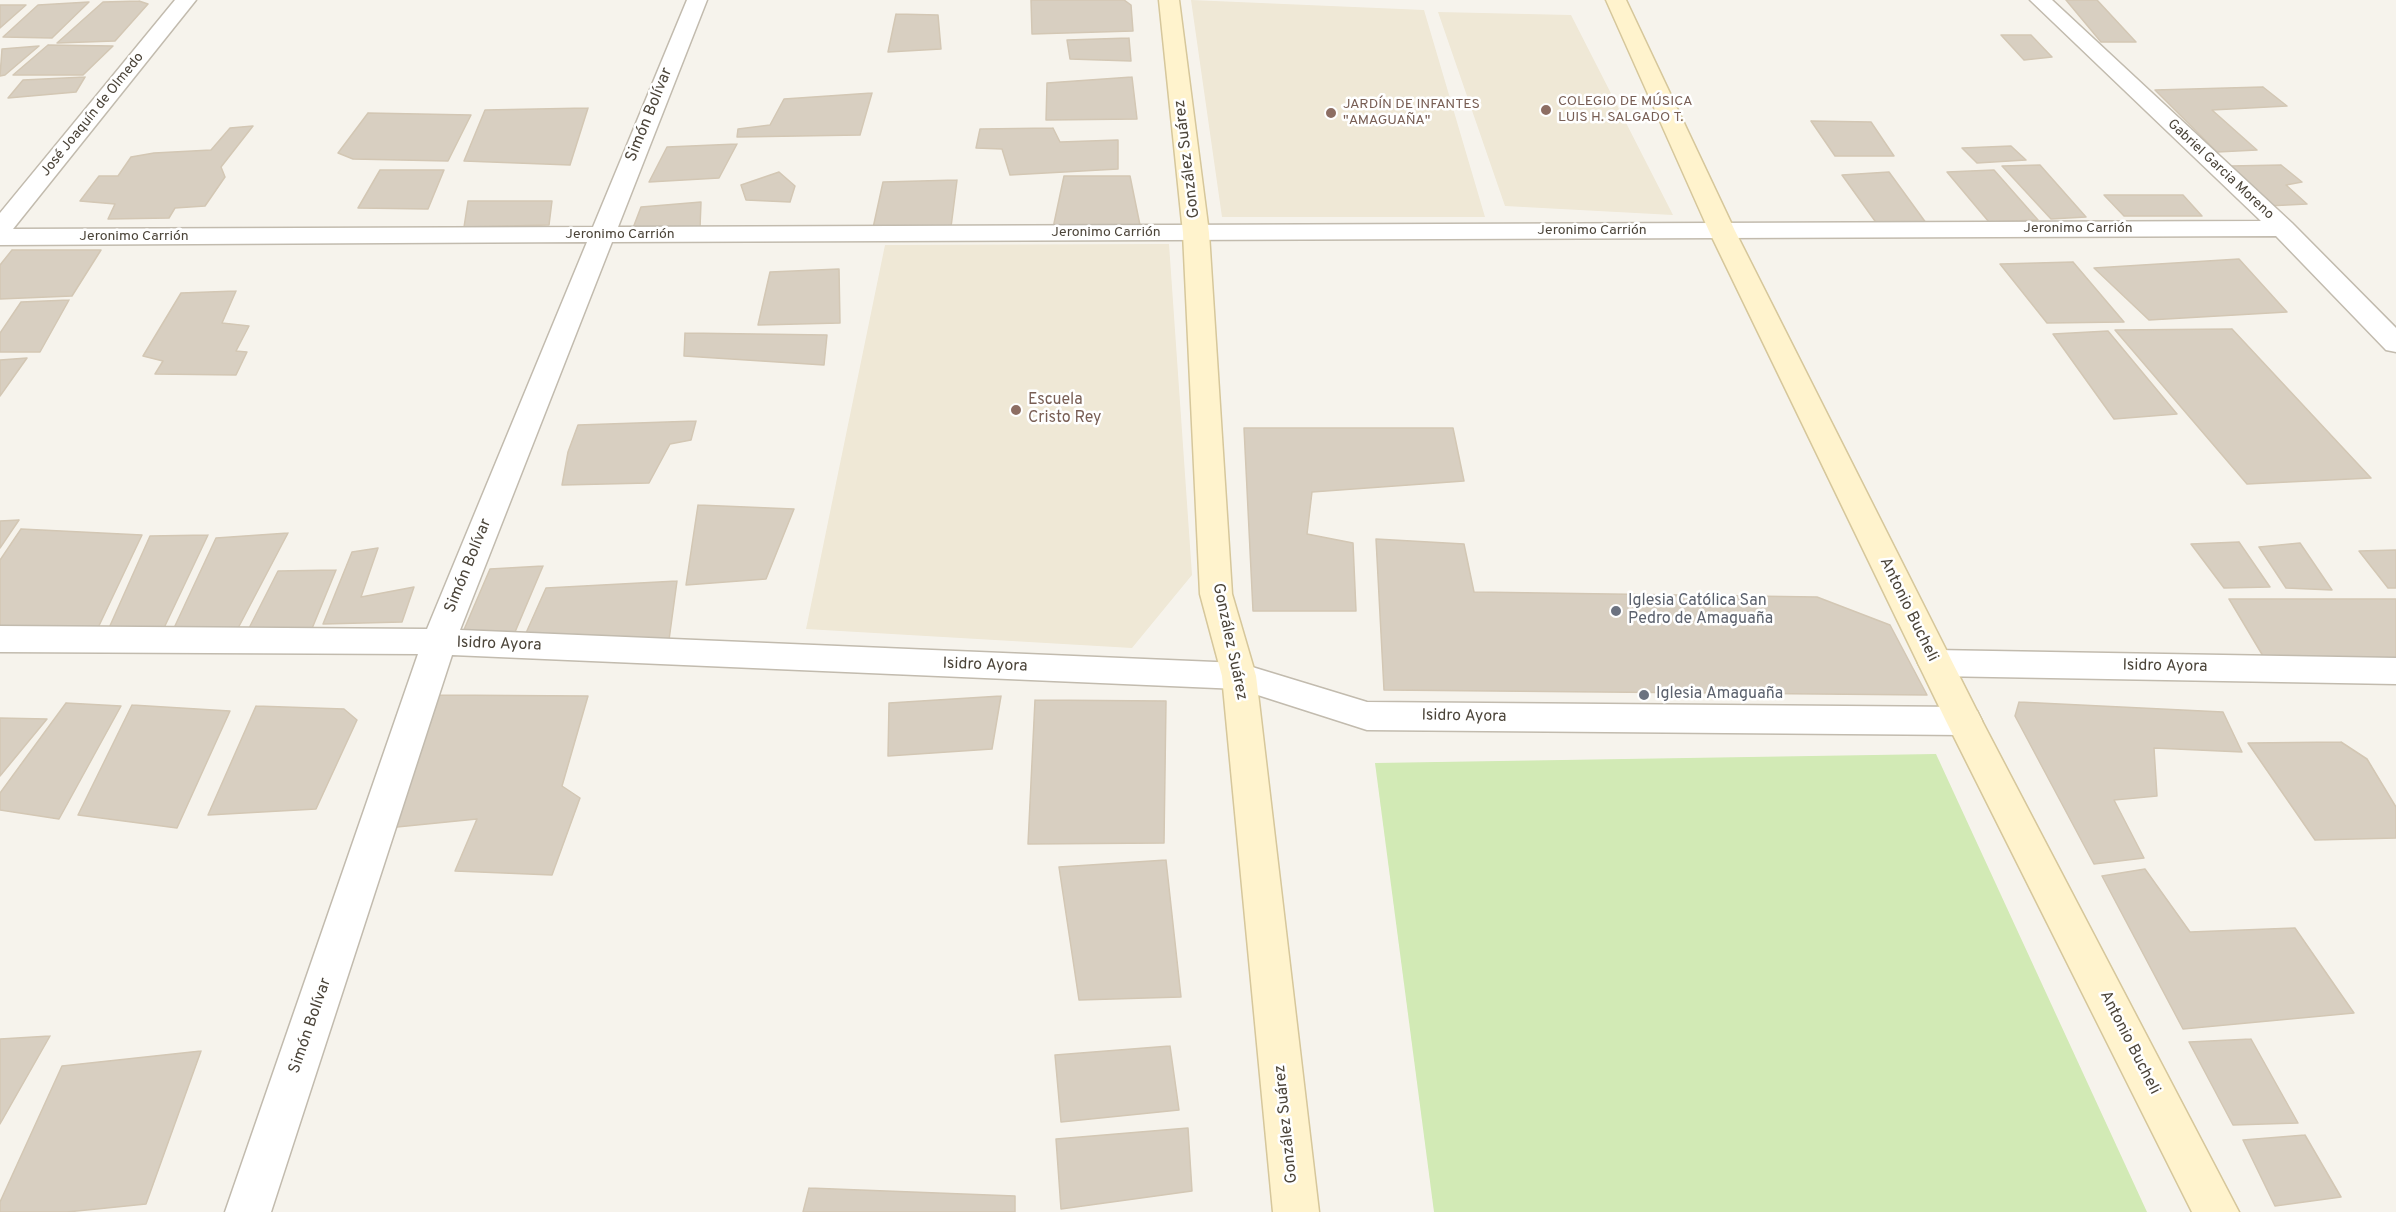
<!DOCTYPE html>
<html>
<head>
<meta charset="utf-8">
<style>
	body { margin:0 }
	canvas { display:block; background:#f6f3ec }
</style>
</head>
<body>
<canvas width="2396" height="1212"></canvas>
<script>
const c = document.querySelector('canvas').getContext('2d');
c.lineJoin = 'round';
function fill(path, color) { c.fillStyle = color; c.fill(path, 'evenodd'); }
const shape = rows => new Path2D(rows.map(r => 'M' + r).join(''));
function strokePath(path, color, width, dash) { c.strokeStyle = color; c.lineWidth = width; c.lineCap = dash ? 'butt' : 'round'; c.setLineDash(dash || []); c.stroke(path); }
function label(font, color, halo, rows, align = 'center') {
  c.font = font + ' Overpass,sans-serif'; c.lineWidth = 5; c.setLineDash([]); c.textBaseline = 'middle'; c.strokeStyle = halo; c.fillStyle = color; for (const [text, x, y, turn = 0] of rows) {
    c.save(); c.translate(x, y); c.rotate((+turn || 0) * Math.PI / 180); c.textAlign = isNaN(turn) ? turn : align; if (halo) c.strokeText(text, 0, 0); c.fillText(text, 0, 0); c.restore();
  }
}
fill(shape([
	[1191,0,1424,10,1485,217,1222,217],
	[1438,12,1571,15,1673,215,1505,206],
	[1169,244,1192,575,1132,648,806,629,885,245]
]), '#efe8d6');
fill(shape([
	[1936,754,2147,1212,1434,1212,1375,763]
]), '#d2eab5');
const building = shape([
	[1031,0,1124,0,1131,5,1133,31,1032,34,1031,0],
	[2066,0,2097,0,2136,42,2101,42,2066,0],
	[139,1,148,4,115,41,57,43,103,2,139,1],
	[89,2,52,38,3,37,38,5,89,2],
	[0,5,26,5,0,28,0,5],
	[896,14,938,15,941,49,888,52,896,14],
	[2001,35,2031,35,2052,57,2024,60,2001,35],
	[1129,38,1131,61,1070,59,1067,40,1129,38],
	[48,45,113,46,83,75,13,75,48,45],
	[39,46,5,75,0,76,2,49,39,46],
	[85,77,76,92,8,98,23,80,85,77],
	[1132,77,1137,119,1046,120,1047,83,1132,77],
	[2263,87,2287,106,2212,110,2257,150,2217,152,2155,90,2263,87],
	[872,93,860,135,737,137,738,129,770,125,784,99,872,93],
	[588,108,570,165,464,161,485,110,588,108],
	[368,113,471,115,448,161,353,159,338,153,368,113],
	[1811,121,1871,122,1894,156,1835,156,1811,121],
	[253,126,221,167,225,177,205,206,175,208,169,218,108,219,115,204,80,201,99,176,118,176,131,157,154,153,211,150,230,128,253,126],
	[1053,128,1060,142,1118,140,1118,169,1010,175,1002,149,976,148,980,129,1053,128],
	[737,144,719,178,649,182,667,147,737,144],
	[2011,146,2026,160,1977,163,1962,148,2011,146],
	[2040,165,2086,217,2051,219,2002,166,2040,165],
	[2281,165,2302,182,2286,185,2307,204,2267,206,2230,166,2281,165],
	[380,170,444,170,428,209,358,208,380,170],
	[1994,170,2038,220,1989,222,1947,172,1994,170],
	[779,172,795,186,790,202,746,200,741,185,779,172],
	[1889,172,1929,227,1880,228,1842,175,1889,172],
	[1064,176,1130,176,1141,230,1053,228,1064,176],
	[957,180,951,227,873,228,883,182,957,180],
	[2104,195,2183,195,2202,216,2124,216,2104,195],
	[468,201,552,201,549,225,464,227,468,201],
	[701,202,700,228,633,228,641,207,701,202],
	[12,250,101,250,72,296,0,299,0,265,12,250],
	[2239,259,2287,312,2149,320,2094,268,2239,259],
	[2073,262,2124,322,2047,323,2000,264,2073,262],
	[839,269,840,323,758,325,770,272,839,269],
	[236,291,222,323,249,326,236,351,247,352,236,375,155,374,163,361,143,356,181,293,236,291],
	[69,300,40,352,0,352,0,333,21,302,69,300],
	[2232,329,2371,478,2247,484,2115,330,2232,329],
	[2108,331,2177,414,2114,419,2053,334,2108,331],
	[685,333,827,335,824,365,684,356,685,333],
	[27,358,0,396,0,360,27,358],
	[696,421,691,440,670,444,649,483,562,485,568,452,578,425,696,421],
	[1244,428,1453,428,1464,481,1312,492,1307,534,1353,543,1356,611,1253,611,1244,428],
	[698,505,794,509,766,579,686,585,698,505],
	[19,520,0,548,0,521,19,520],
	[21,529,142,535,96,632,0,630,0,560,21,529],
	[288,533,236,632,174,628,216,538,288,533],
	[208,535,163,630,109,628,150,536,208,535],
	[1376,539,1464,544,1474,592,1817,597,1890,625,1927,695,1384,690,1376,539],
	[2239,542,2270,587,2224,588,2191,544,2239,542],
	[2300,543,2332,590,2286,588,2259,547,2300,543],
	[378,548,361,597,414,587,402,622,323,624,352,552,378,548],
	[2396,550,2396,588,2388,588,2359,551,2396,550],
	[543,566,515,632,463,632,490,569,543,566],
	[336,570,311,631,246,634,278,571,336,570],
	[677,581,669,640,526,633,546,588,677,581],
	[2229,599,2396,599,2396,663,2266,661,2229,599],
	[435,695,588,696,562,786,580,798,552,875,455,871,477,819,377,829,435,695],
	[1001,696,992,749,888,756,889,703,1001,696],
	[1035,700,1166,701,1164,843,1028,844,1035,700],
	[2019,702,2223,712,2242,752,2154,748,2157,796,2114,800,2144,858,2094,864,2015,716,2019,702],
	[66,703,121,706,59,819,0,810,0,793,66,703],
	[132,705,230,711,177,828,78,815,132,705],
	[256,706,344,709,357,720,316,809,208,815,256,706],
	[0,718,47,719,0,776,0,718],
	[2341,742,2367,759,2396,807,2396,838,2315,840,2248,743,2341,742],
	[1166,860,1181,997,1079,1000,1059,867,1166,860],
	[2145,869,2190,932,2295,928,2354,1013,2183,1029,2102,876,2145,869],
	[50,1036,0,1124,0,1039,50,1036],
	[2251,1039,2298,1123,2233,1125,2189,1042,2251,1039],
	[1170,1046,1179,1110,1061,1122,1055,1055,1170,1046],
	[201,1051,146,1204,67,1212,0,1212,0,1202,62,1066,201,1051],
	[1188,1128,1192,1191,1061,1209,1056,1139,1188,1128],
	[2305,1135,2341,1197,2275,1206,2243,1140,2305,1135],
	[809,1188,1015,1196,1015,1212,803,1212,809,1188]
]);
fill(building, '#d8cfc1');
strokePath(building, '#d3c7b4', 1.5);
const street = shape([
	[175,0,196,0,13,229,593,227,687,0,707,0,618,227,2261,221,2030,0,2052,0,2292,223,2396,328,2396,352,2386,350,2276,236,612,242,460,630,1239,663,1367,702,1964,707,1977,711,1982,721,1977,731,1964,735,1367,730,1239,689,452,655,271,1212,225,1212,418,654,0,652,0,626,427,629,587,242,0,245,0,213,175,0],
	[1935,650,2396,658,2396,684,1935,676,1923,672,1918,663,1923,654,1935,650]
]);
const secondary = shape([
	[1159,0,1179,0,1209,233,1232,594,1256,676,1319,1212,1273,1212,1222,676,1200,594,1183,233,1159,0],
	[1606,0,1626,0,1735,231,1982,721,2239,1212,2192,1212,1946,721,1709,231,1606,0]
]);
strokePath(street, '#c2bbae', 3);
strokePath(secondary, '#d6c79b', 3);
fill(street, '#fff');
fill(secondary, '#fff3cd');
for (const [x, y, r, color] of [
	[1546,110,6,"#8d6e63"],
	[1331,113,6,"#8d6e63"],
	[1016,410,6,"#8d6e63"],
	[1616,611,6,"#6b7280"],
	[1644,695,6,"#6b7280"]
]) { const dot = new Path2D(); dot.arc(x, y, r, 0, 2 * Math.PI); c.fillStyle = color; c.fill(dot); strokePath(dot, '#fff', 2); }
label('14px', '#785e54', '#fff', [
	["COLEGIO DE MÚSICA",1558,102],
	["LUIS H. SALGADO T.",1558,118],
	["JARDÍN DE INFANTES",1343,105],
	["\"AMAGUAÑA\"",1343,121]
], 'left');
label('14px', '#4b4439', '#fff', [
	["José Joaquín de Olmedo",93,115,-51],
	["Gabriel Garcia Moreno",2220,170,43],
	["Jeronimo Carrión",2078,229],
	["Jeronimo Carrión",1592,231],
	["Jeronimo Carrión",1106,233],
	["Jeronimo Carrión",620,235],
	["Jeronimo Carrión",134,237]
]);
label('16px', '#4b4439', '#fff', [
	["Simón Bolívar",650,115,-68],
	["González Suárez",1188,159,-97],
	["Simón Bolívar",469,566,-68],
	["Antonio Bucheli",1908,610,64],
	["González Suárez",1229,642,78],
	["Isidro Ayora",499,645,2],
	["Isidro Ayora",985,666,2],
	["Isidro Ayora",2165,667,1],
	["Isidro Ayora",1464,717,1],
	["Simón Bolívar",311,1026,-71],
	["Antonio Bucheli",2129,1043,63],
	["González Suárez",1287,1124,-96]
]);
label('16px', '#785e54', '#fff', [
	["Escuela",1028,401],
	["Cristo Rey",1028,419]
], 'left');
label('16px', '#5b616d', '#fff', [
	["Iglesia Católica San",1628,602],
	["Pedro de Amaguaña",1628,620],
	["Iglesia Amaguaña",1656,695]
], 'left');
</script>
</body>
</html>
